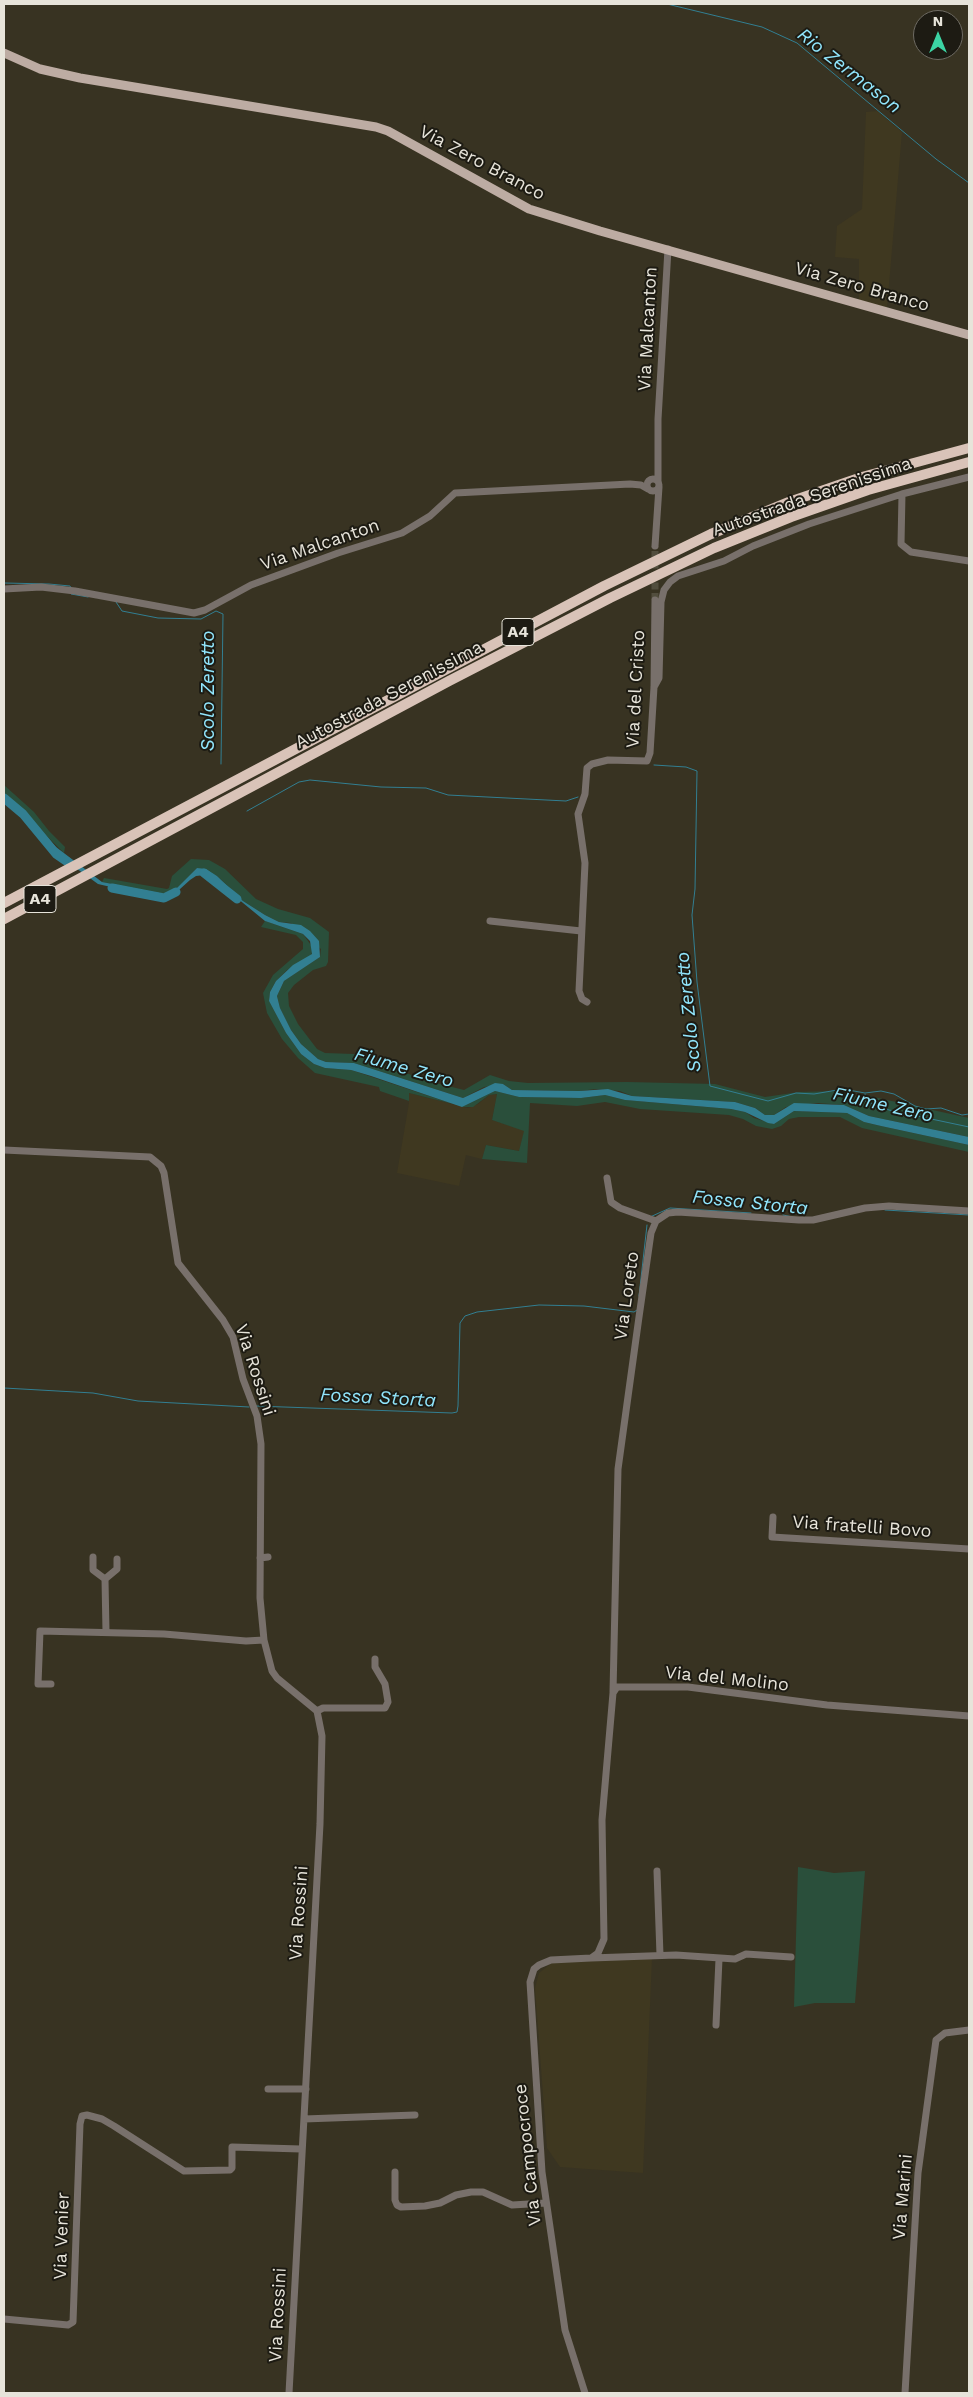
<!DOCTYPE html>
<html>
<head>
<meta charset="utf-8">
<style>
	body { margin:0 }
	#map { position:relative; width:973px; height:2397px; overflow:hidden; background:#383322; font-family:"Work Sans",sans-serif }
	canvas { display:block }
	.frame { position:absolute; inset:0; border:5px solid #e7e4da; pointer-events:none }
	.north { position:absolute; left:913px; top:10px; width:50px; height:50px; box-sizing:border-box; background:#1d1b13; border:1px solid #6e6b63; border-radius:50%; rotate:0deg; font-size:14px; font-weight:700; line-height:20px; text-align:center; color:#e7e4da }
	.north::after { content:''; display:block; margin:auto; width:18px; height:22px; background:#3cd4a4; clip-path:polygon(50% 0,100% 100%,50% 72%,0 100%) }
</style>
</head>
<body>
<div id="map">
<canvas width="973" height="2397"></canvas>
<div class="frame"></div>
<div class="north">N</div>
</div>
<script>
const c = document.querySelector('canvas').getContext('2d');
c.lineJoin = 'round';
function fill(path, color) { c.fillStyle = color; c.fill(path, 'evenodd'); }
const shape = rows => new Path2D(rows.map(r => 'M' + r).join(''));
function strokePath(path, color, width, dash) { c.strokeStyle = color; c.lineWidth = width; c.lineCap = dash ? 'butt' : 'round'; c.setLineDash(dash || []); c.stroke(path); }
function label(font, color, halo, rows, align = 'center') {
  c.font = font + ' "Work Sans",sans-serif'; c.lineWidth = 4; c.setLineDash([]); c.textBaseline = 'middle'; c.strokeStyle = halo; c.fillStyle = color; for (const [text, x, y, turn = 0] of rows) {
    c.save(); c.translate(x, y); c.rotate((+turn || 0) * Math.PI / 180); c.textAlign = isNaN(turn) ? turn : align; if (halo) c.strokeText(text, 0, 0); c.fillText(text, 0, 0); c.restore();
  }
}
fill(shape([
	[877,111,902,132,887,308,859,300,859,259,835,257,837,226,862,209,866,112],
	[409,1093,468,1108,478,1104,489,1095,497,1094,492,1120,525,1130,519,1151,486,1145,482,1159,466,1155,459,1186,397,1173,409,1103],
	[652,1958,643,2173,560,2167,547,2148,535,1988,539,1973,553,1962]
]), '#3f3820');
fill(shape([
	[4,785,34,812,49,831,65,847,64,853,4,794],
	[191,859,209,860,225,869,256,899,278,909,310,918,329,932,328,962,326,966,313,970,294,985,288,993,289,1006,298,1024,317,1049,325,1053,354,1054,428,1081,464,1090,490,1075,509,1081,528,1083,627,1082,715,1084,765,1097,799,1092,841,1091,864,1099,869,1096,969,1118,969,1137,869,1116,844,1105,817,1103,786,1107,774,1115,765,1115,755,1108,735,1102,632,1096,620,1091,596,1089,579,1091,512,1090,503,1084,484,1087,463,1098,354,1063,326,1062,318,1059,301,1044,291,1030,280,1008,277,996,284,981,320,957,321,949,291,923,279,922,265,915,243,901,217,876,197,868,171,895,102,882,104,878,167,889,169,888,172,876],
	[265,921,303,934,313,948,311,957,287,970,276,981,270,992,269,1001,286,1033,301,1054,314,1064,325,1068,351,1070,453,1104,409,1093,409,1101,380,1091,379,1087,315,1073,298,1058,282,1039,267,1013,263,993,273,975,303,949,303,942,296,935,261,927],
	[495,1091,519,1097,581,1098,605,1095,625,1100,731,1109,745,1112,754,1118,774,1124,794,1111,847,1113,864,1122,881,1126,969,1145,969,1152,862,1128,840,1117,799,1117,789,1119,781,1126,772,1129,756,1126,743,1119,729,1115,640,1109,605,1102,577,1106,530,1103,527,1163,482,1159,486,1145,519,1151,524,1131,492,1120,497,1094,489,1095,473,1107,462,1107],
	[798,1867,834,1873,865,1871,855,2003,815,2003,794,2007]
]), '#2a4f3b');
fill(shape([
	[4,794,35,823,56,847,102,882,170,895,197,868,206,869,217,876,243,901,265,915,279,922,301,925,310,931,319,941,320,957,284,981,277,996,280,1008,291,1030,301,1044,318,1059,326,1062,354,1063,463,1098,495,1083,503,1084,512,1090,579,1091,608,1089,632,1096,735,1102,755,1108,765,1115,774,1115,794,1103,844,1105,869,1116,969,1137,969,1145,881,1126,864,1122,847,1113,794,1111,774,1124,768,1123,745,1112,731,1109,625,1100,605,1095,581,1098,519,1097,495,1091,462,1107,371,1076,351,1070,325,1068,314,1064,301,1054,286,1033,269,1001,270,992,276,981,293,965,312,954,310,941,303,934,265,921,215,880,205,875,196,876,190,880,170,898,149,896,98,884,58,855,23,814,4,798]
]), '#327f92');
strokePath(shape([
	[667,4,762,27,797,43,936,159,969,183],
	[4,583,49,584,70,586,71,588],
	[71,592,71,594,88,597],
	[116,602,122,611,158,618,201,619,216,611,223,614,221,764],
	[654,765,686,767,697,771,695,889,692,915,697,982,710,1086,768,1101,796,1093,814,1094,843,1089,865,1093,881,1091,894,1094,915,1106,926,1109,941,1108,962,1115,969,1114],
	[247,811,299,782,310,780,381,787,426,788,448,795,566,801,578,797],
	[865,1094,865,1101,889,1110,969,1127],
	[885,1210,969,1215],
	[783,1215,793,1217],
	[650,1217,670,1208,751,1213],
	[639,1296,647,1225],
	[4,1388,93,1393,138,1401,249,1407],
	[256,1406,452,1413,457,1412,458,1406,460,1323,465,1316,477,1312,539,1305,584,1306,634,1312,637,1310]
]), '#327f92', 1);
strokePath(shape([
	[4,798,23,814,56,854,69,863],
	[204,873,237,899],
	[112,888,164,898,176,892]
]), '#327f92', 9);
strokePath(shape([
	[655,600,655,546]
]), '#524e3e', 7, [7, 3.5]);
strokePath(shape([
	'647 485a6 6 0 1 1 12 0a6 6 0 1 1-12 0Z',
	[658,481,658,419,668,249],
	[902,494,901,544,911,552,969,561],
	[655,546,659,487],
	[4,589,41,587,75,591,194,613,205,610,251,585,338,553,402,533,430,516,455,493,630,484,641,485,648,489],
	[654,687,659,678,661,602,664,590,670,582,678,576,724,561,753,546,809,524,902,494,969,477],
	[490,921,581,931],
	[587,1002,582,999,579,991,585,863,578,814,585,794,587,768,592,764,608,760,647,761,650,753,654,687,655,600],
	[4,1150,150,1157,161,1166,164,1173,178,1263,223,1320,233,1337,243,1379,257,1416,261,1444,260,1598,264,1640,272,1671,277,1678,317,1711,322,1736,320,1824,289,2393],
	[607,1178,611,1202,620,1208,656,1221],
	[773,1517,772,1537,969,1549],
	[93,1557,93,1570,105,1579,106,1632],
	[260,1558,268,1557],
	[105,1579,117,1569,117,1559],
	[51,1684,38,1684,40,1631,164,1634,246,1641,264,1640],
	[613,1692,618,1469,639,1317,651,1233,656,1221,668,1213,678,1212,799,1220,813,1220,865,1208,889,1206,969,1211],
	[317,1711,323,1708,385,1708,388,1702,385,1684,375,1667,375,1659],
	[657,1871,660,1955],
	[591,1958,676,1955,735,1959,746,1954,791,1957],
	[716,2025,719,1959],
	[268,2089,306,2089],
	[304,2119,415,2115],
	[395,2172,395,2200,397,2205,401,2207,425,2206,440,2203,456,2195,471,2192,483,2192,512,2205,546,2203],
	[4,2319,68,2325,73,2322,80,2124,82,2116,87,2115,102,2119,114,2126,184,2171,230,2170,232,2168,232,2147,301,2149],
	[585,2393,565,2330,542,2172,530,1982,534,1969,539,1965,551,1960,591,1958,598,1953,604,1939,602,1820,613,1693,617,1687,688,1687,827,1705,969,1716],
	[905,2393,918,2173,936,2040,945,2033,969,2030]
]), '#78706b', 7);
strokePath(shape([
	[4,53,40,69,80,78,376,127,388,131,529,209,600,231,969,335]
]), '#bdaca3', 9);
strokePath(shape([
	[4,903,604,586,711,534,789,502,862,477,969,448],
	[4,919,449,681,610,598,714,548,791,517,868,490,969,462]
]), '#d9c3b8', 10);
for (const [x, y, w] of [
	[518,632,32],
	[40,899,32]
]) { const box = new Path2D(); box.roundRect(x - w / 2, y - 13.5, w, 27, 4); c.fillStyle = '#1d1b13'; c.fill(box); strokePath(box, '#e7e4da', 1); }
label('bold 16px', '#e7e4da', null, [
	["A4",518,632],
	["A4",40,899]
]);
label('18px', '#e7e4da', '#1d1b13', [
	["Via Zero Branco",482,163,28],
	["Via Zero Branco",862,287,16],
	["Via Malcanton",648,329,-87],
	["Autostrada Serenissima",812,497,-19],
	["Via Malcanton",320,545,-19],
	["Via del Cristo",636,689,-87],
	["Autostrada Serenissima",389,695,-28],
	["Via Loreto",627,1296,-82],
	["Via Rossini",255,1370,72],
	["Via fratelli Bovo",862,1527,4],
	["Via del Molino",727,1679,6],
	["Via Rossini",299,1913,-86],
	["Via Campocroce",528,2155,-96],
	["Via Marini",903,2197,-85],
	["Via Venier",62,2236,-88],
	["Via Rossini",278,2315,-87]
]);
label('italic 19px', '#91e6fd', '#1d1b13', [
	["Rio Zermason",849,71,38],
	["Scolo Zeretto",208,691,-90],
	["Scolo Zeretto",689,1012,-96],
	["Fiume Zero",404,1068,16],
	["Fiume Zero",883,1105,13],
	["Fossa Storta",750,1203,6],
	["Fossa Storta",378,1398,3]
]);
</script>
</body>
</html>
